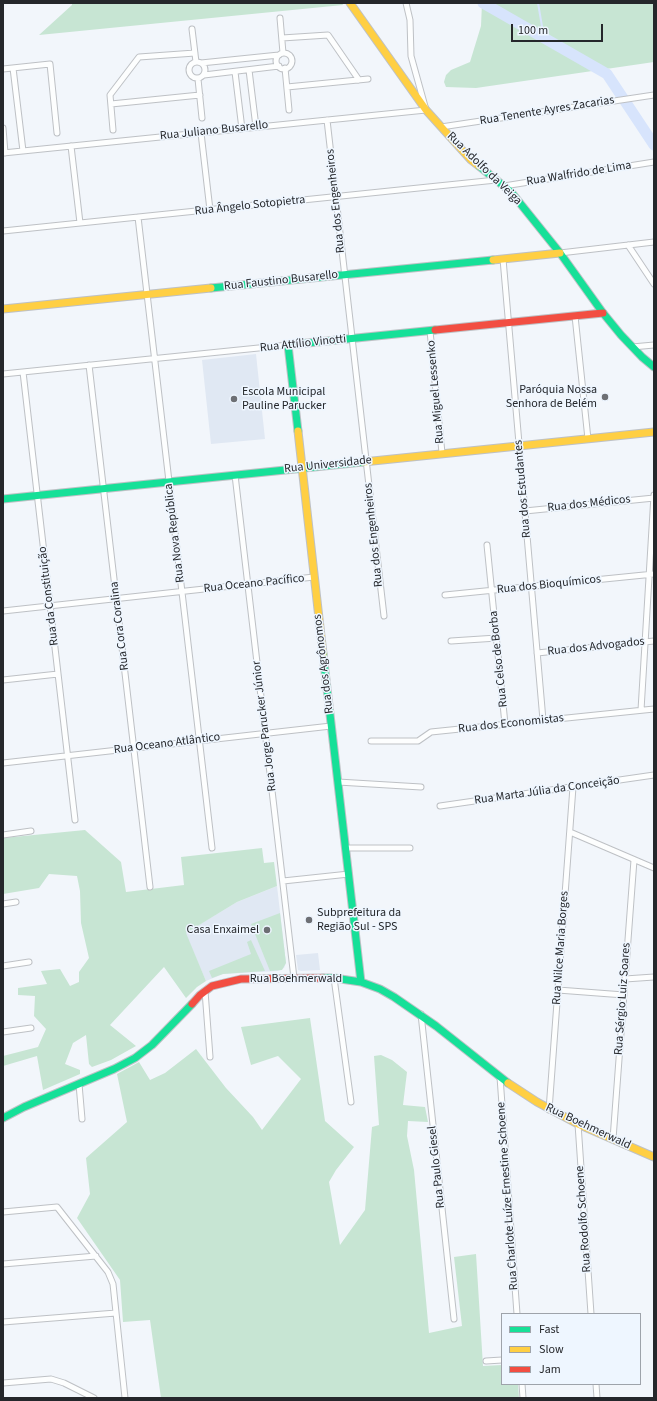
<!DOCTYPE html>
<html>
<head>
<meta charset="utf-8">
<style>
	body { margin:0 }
	#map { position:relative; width:657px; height:1401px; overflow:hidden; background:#f2f6fb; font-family:"Source Sans 3",sans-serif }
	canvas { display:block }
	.frame { position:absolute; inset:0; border:4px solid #25272b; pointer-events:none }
	.legend { position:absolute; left:501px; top:1313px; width:140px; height:72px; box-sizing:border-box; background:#eef6ff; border:1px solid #9ea3aa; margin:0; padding:5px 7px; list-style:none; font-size:12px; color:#25272b }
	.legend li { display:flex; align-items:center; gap:8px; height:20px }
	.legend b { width:20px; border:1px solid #9ea3aa }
	.scale { position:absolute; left:511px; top:24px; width:92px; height:18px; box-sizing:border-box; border:2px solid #25272b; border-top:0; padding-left:5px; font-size:12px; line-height:14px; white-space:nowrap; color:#25272b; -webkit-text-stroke:3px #eef6ff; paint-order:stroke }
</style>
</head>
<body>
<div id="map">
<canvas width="657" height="1401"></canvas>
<div class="frame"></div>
<ul class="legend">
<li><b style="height:5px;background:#16e098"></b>Fast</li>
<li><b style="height:5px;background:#ffcf43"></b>Slow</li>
<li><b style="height:5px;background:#f24e42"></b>Jam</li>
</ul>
<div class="scale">100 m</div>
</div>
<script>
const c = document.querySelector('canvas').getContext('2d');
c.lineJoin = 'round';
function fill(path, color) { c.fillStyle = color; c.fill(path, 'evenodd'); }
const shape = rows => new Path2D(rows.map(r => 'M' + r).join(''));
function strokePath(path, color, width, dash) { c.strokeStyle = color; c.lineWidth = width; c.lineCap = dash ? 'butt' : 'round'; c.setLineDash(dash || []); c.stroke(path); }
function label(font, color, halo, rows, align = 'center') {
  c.font = font + ' "Source Sans 3",sans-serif'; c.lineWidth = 3; c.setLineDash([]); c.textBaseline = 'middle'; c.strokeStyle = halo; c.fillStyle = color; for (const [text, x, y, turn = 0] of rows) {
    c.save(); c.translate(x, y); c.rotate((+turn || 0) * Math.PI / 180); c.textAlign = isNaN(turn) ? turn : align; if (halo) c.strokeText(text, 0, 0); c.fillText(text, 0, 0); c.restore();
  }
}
fill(shape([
	[256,354,265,439,211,444,202,360],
	[277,886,286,963,284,968,278,971,223,974,206,981,185,933,237,902],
	[318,953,320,970,301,971,298,970,296,955]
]), '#e0e8f3');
fill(shape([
	[72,3,342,3,343,5,39,35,72,5],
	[482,3,654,3,654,62,476,88,446,87,444,82,446,75,451,70,470,62,481,26],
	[85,830,121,862,126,892,184,885,181,857,262,848,264,863,274,862,277,886,237,902,186,933,206,981,197,987,186,998,164,967,110,1025,136,1046,111,1060,92,1067,89,1064,86,1035,73,1043,65,1064,80,1070,80,1074,43,1090,37,1056,3,1066,3,1056,38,1047,46,1029,34,1016,35,996,18,995,18,988,47,984,41,971,60,969,70,986,79,982,79,972,89,958,81,923,80,891,77,876,49,874,39,888,3,894,3,838],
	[280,913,286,963,282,970,270,971,251,924],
	[251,940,265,971,223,974,212,978,209,971,251,954,247,942],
	[310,1018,325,1121,354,1147,336,1170,329,1182,340,1245,365,1210,372,1127,379,1125,374,1056,381,1055,392,1060,407,1072,403,1105,425,1107,428,1122,408,1121,407,1136,414,1170,429,1333,462,1326,454,1257,476,1254,483,1366,502,1365,502,1384,518,1384,519,1398,161,1398,150,1320,123,1322,120,1280,77,1218,90,1194,86,1158,127,1122,117,1074,139,1062,150,1080,165,1073,196,1049,226,1088,253,1117,262,1130,301,1079,278,1056,251,1065,241,1027]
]), '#c7e5d3');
strokePath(shape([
	[538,3,544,38]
]), '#d7e4fc', 2);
strokePath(shape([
	[483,3,607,74,654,145]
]), '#d7e4fc', 11);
const street = shape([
	[280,18,283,53],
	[192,29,196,62],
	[282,38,328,35,359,80],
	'276 61a8 8 0 1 1 16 0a8 8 0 1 1-16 0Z',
	'189 70a8 8 0 1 1 16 0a8 8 0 1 1-16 0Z',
	[201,63,279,55],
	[13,68,23,151],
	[285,68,289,110],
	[3,69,50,64,57,133],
	[249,70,256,127],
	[235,72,242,129],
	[204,75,279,66],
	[198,79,202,118],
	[287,87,368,79],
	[111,104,200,95],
	[327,120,384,616],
	[441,127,654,95],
	[3,128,5,153],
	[113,130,110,95,139,57,195,53],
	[201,133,210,210],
	[71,146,80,223],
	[3,153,426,110,411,56,410,20,406,3],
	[504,186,654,162],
	[138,217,212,848],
	[3,231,496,180],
	[628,245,654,284],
	[560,253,654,242],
	[503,259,543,720],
	[575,316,588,439],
	[430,331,442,453],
	[632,347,654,345],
	[89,365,150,887],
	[23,372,75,820],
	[3,374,288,345],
	[235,475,294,978],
	[525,511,654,498],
	[487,545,505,724],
	[445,595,654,574],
	[3,611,314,577],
	[451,641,497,638],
	[537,653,654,641],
	[3,680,58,674],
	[641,710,654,495],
	[371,741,418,741,431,732,654,709],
	[3,763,331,726],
	[338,782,421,787],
	[440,806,654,775],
	[570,832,654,868],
	[3,835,31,831],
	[346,848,410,848],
	[283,881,349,874],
	[3,904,16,902],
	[3,966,29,962],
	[334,978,351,1102],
	[625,979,654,977],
	[558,990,624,995],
	[205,991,210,1057],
	[421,1014,454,1319],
	[3,1032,31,1028],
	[500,1077,517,1314],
	[79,1084,82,1119],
	[549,1110,573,787],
	[578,1124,591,1314],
	[613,1139,634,860],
	[3,1212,57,1207,108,1272,113,1284,125,1398],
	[3,1264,96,1256],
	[3,1322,116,1313],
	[486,1361,502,1360],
	[3,1383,51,1379,64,1383,94,1398],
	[522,1384,523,1398],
	[596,1384,597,1398]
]);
const fast = shape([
	[479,166,511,192,560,253,603,313,621,335,642,357,654,367],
	[211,288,493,260],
	[298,431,288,345,435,330],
	[3,499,363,462],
	[323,654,361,982],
	[323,978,334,978,361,982,380,989,394,997,436,1026,508,1083],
	[3,1118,24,1107,114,1069,135,1058,152,1045,192,1004]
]);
const slow = shape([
	[350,3,426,110,471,160,479,166],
	[493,260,560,253],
	[3,309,211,288],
	[298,431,323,654],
	[363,462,654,432],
	[508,1083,537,1102,578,1124,654,1157]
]);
const jam = shape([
	[435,330,603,313],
	[192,1004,200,995,212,986,241,979,323,978]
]);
strokePath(street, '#bec1c5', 7);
strokePath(fast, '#bec1c5', 9);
strokePath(slow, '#bec1c5', 9);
strokePath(jam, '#bec1c5', 9);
strokePath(street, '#fdfefe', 5);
strokePath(fast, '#16e098', 7);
strokePath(slow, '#ffcf43', 7);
strokePath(jam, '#f24e42', 7);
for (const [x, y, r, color] of [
	[605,397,4,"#6d6f74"],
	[234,399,4,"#6d6f74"],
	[309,920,4,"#6d6f74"],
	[267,930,4,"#6d6f74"]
]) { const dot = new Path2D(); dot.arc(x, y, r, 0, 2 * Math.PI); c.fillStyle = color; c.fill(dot); strokePath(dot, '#eef6ff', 1.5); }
label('12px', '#25272b', '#eef6ff', [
	["Rua Tenente Ayres Zacarias",547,111,-9],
	["Rua Juliano Busarello",214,131,-6],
	["Rua Adolfo da Veiga",484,169,44],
	["Rua Walfrido de Lima",579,174,-9],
	["Rua dos Engenheiros",336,201,-96],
	["Rua Ângelo Sotopietra",250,206,-6],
	["Rua Faustino Busarello",281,281,-6],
	["Rua Attílio Vinotti",303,344,-6],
	["Rua Miguel Lessenko",436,392,-95],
	["Rua Universidade",328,465,-6],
	["Rua dos Estudantes",523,489,-95],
	["Rua dos Médicos",589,504,-6],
	["Rua Nova República",175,533,-97],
	["Rua dos Engenheiros",374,535,-96],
	["Rua Oceano Pacífico",254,584,-6],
	["Rua dos Bioquímicos",549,585,-6],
	["Rua da Constituição",49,596,-97],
	["Rua Cora Coralina",120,626,-97],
	["Rua dos Advogados",596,647,-6],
	["Rua Celso de Borba",499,659,-96],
	["Rua dos Agrônomos",324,664,-97],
	["Rua dos Economistas",511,724,-6],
	["Rua Jorge Parucker Júnior",265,726,-97],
	["Rua Oceano Atlântico",167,744,-7],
	["Rua Marta Júlia da Conceição",547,791,-8],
	["Rua Nilce Maria Borges",561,948,-86],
	["Rua Boehmerwald",296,979],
	["Rua Sérgio Luiz Soares",623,999,-86],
	["Rua Boehmerwald",588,1127,25],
	["Rua Paulo Giesel",437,1167,-96],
	["Rua Charlote Luíze Ernestine Schoene",508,1196,-94],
	["Rua Rodolfo Schoene",584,1219,-94]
]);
label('12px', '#25272b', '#eef6ff', [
	["Paróquia Nossa",597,390],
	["Senhora de Belém",597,404],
	["Escola Municipal",242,392,"left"],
	["Pauline Parucker",242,406,"left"],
	["Subprefeitura da",317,913,"left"],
	["Região Sul - SPS",317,927,"left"],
	["Casa Enxaimel",259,930]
], 'right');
</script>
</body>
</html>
